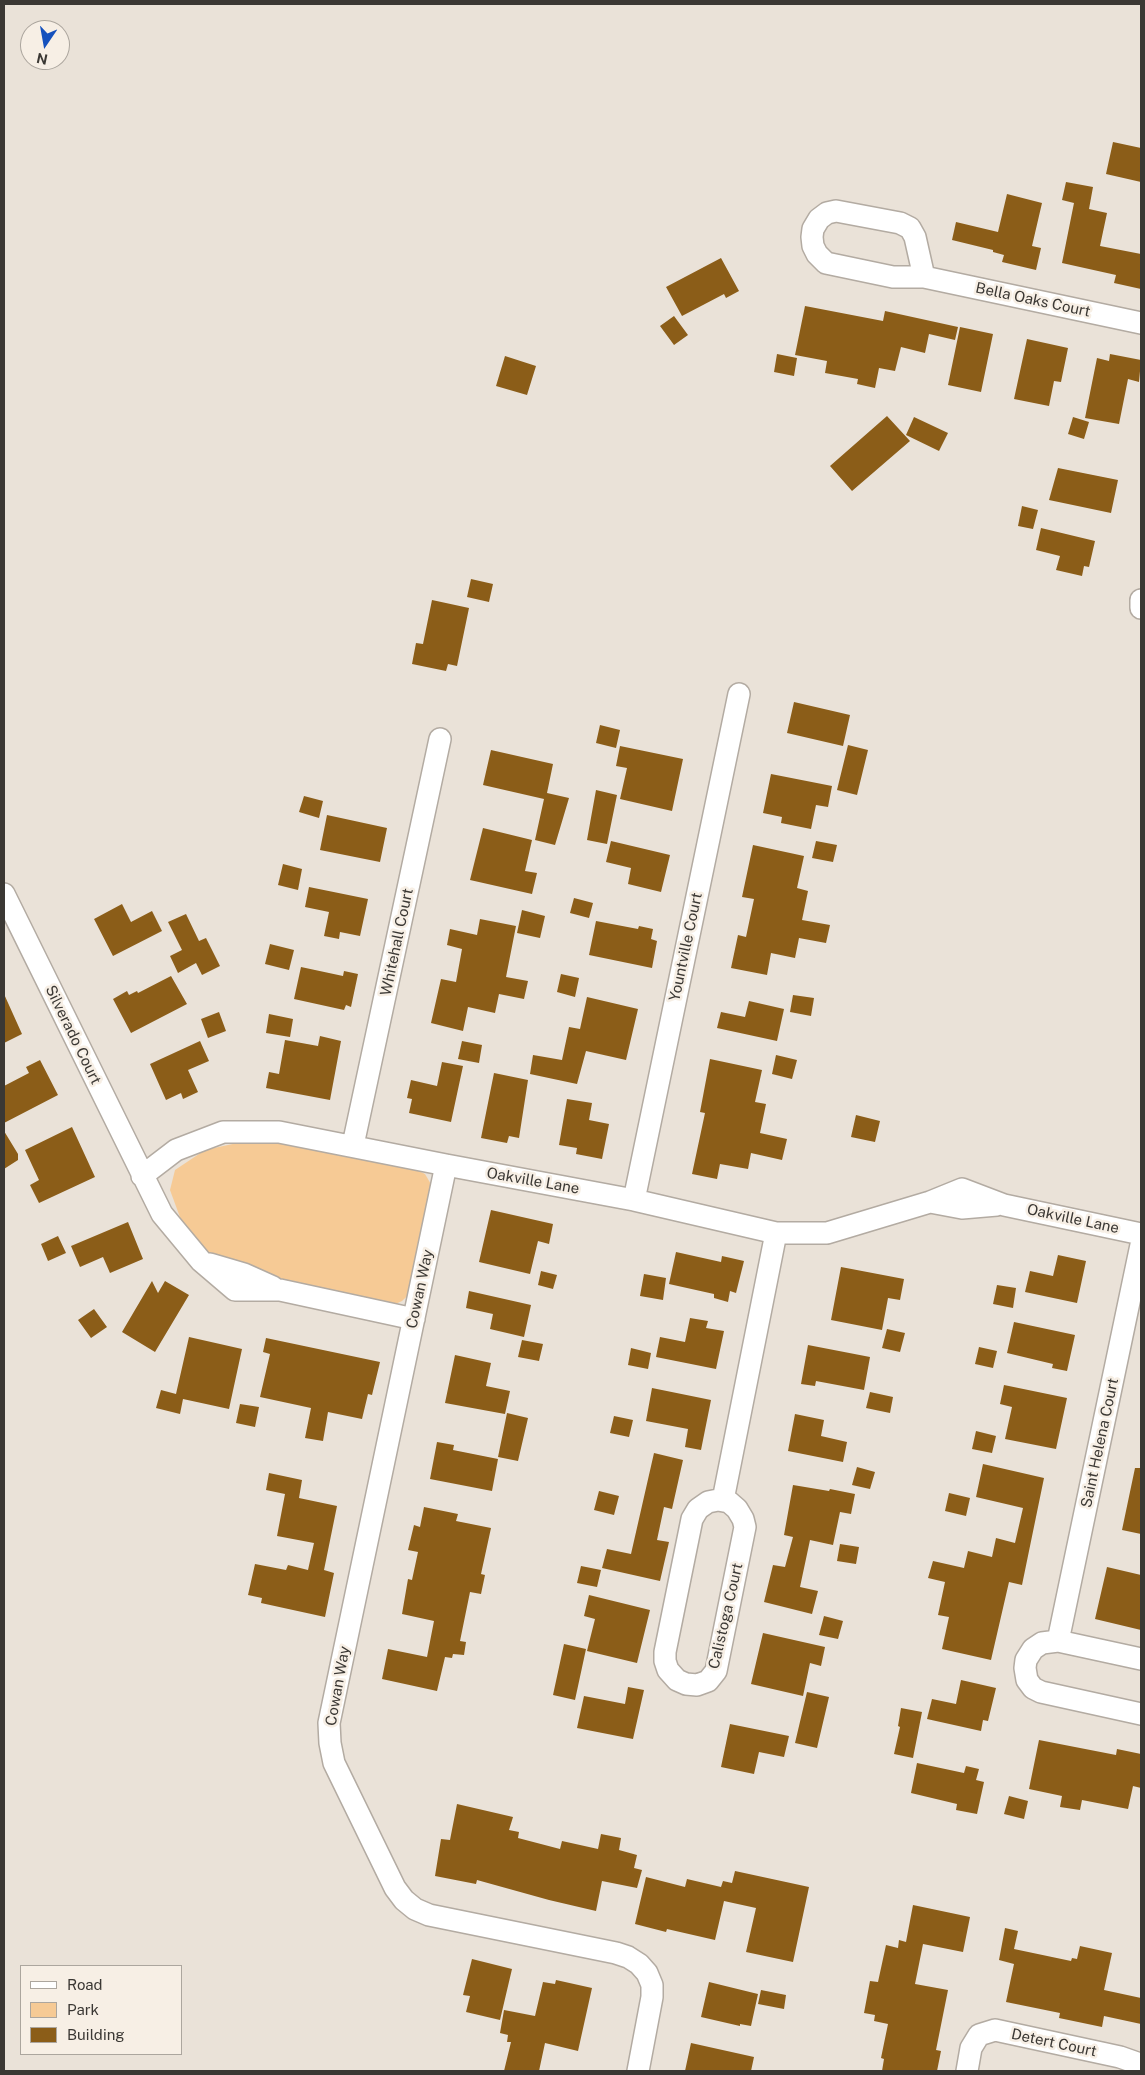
<!DOCTYPE html>
<html>
<head>
<meta charset="utf-8">
<style>
	body { margin:0 }
	#map { position:relative; width:1145px; height:2075px; overflow:hidden; background:#eae2d8; font-family:"Public Sans",sans-serif }
	canvas { display:block }
	.frame { position:absolute; inset:0; border:5px solid #3b3834; pointer-events:none }
	.legend { position:absolute; left:20px; top:1965px; width:162px; height:90px; box-sizing:border-box; background:#f7efe5; border:1px solid #aca69e; margin:0; padding:6px 9px; list-style:none; font-size:15px; color:#3b3834 }
	.legend li { display:flex; align-items:center; gap:10px; height:25px }
	.legend b { width:25px; border:1px solid #aca69e }
	.north { position:absolute; left:20px; top:20px; width:50px; height:50px; box-sizing:border-box; background:#f7efe5; border:1px solid #aca69e; border-radius:50%; rotate:192deg; font-size:14px; font-weight:700; line-height:20px; text-align:center; color:#3b3834 }
	.north::after { content:''; display:block; margin:auto; width:18px; height:22px; background:#1551bd; clip-path:polygon(50% 0,100% 100%,50% 72%,0 100%) }
</style>
</head>
<body>
<div id="map">
<canvas width="1145" height="2075"></canvas>
<div class="frame"></div>
<ul class="legend">
<li><b style="height:6px;background:#fff"></b>Road</li>
<li><b style="height:14px;background:#f6ca95"></b>Park</li>
<li><b style="height:14px;background:#8b5d18"></b>Building</li>
</ul>
<div class="north">N</div>
</div>
<script>
const c = document.querySelector('canvas').getContext('2d');
c.lineJoin = 'round';
function fill(path, color) { c.fillStyle = color; c.fill(path, 'evenodd'); }
const shape = rows => new Path2D(rows.map(r => 'M' + r).join(''));
function strokePath(path, color, width, dash) { c.strokeStyle = color; c.lineWidth = width; c.lineCap = dash ? 'butt' : 'round'; c.setLineDash(dash || []); c.stroke(path); }
function label(font, color, halo, rows, align = 'center') {
  c.font = font + ' "Public Sans",sans-serif'; c.lineWidth = 5; c.setLineDash([]); c.textBaseline = 'middle'; c.strokeStyle = halo; c.fillStyle = color; for (const [text, x, y, turn = 0] of rows) {
    c.save(); c.translate(x, y); c.rotate((+turn || 0) * Math.PI / 180); c.textAlign = isNaN(turn) ? turn : align; if (halo) c.strokeText(text, 0, 0); c.fillText(text, 0, 0); c.restore();
  }
}
fill(shape([
	[251,1140,292,1141,413,1168,425,1174,435,1191,416,1288,402,1301,389,1307,281,1283,211,1257,181,1220,170,1190,175,1170,205,1150]
]), '#f6ca95');
fill(shape([
	[1113,142,1141,148,1141,182,1106,174],
	[1066,182,1093,187,1089,209,1107,213,1100,246,1141,254,1141,289,1114,283,1116,275,1062,263,1074,203,1062,200],
	[1007,194,1042,203,1032,246,1041,248,1036,270,1002,262,1004,255,993,252,993,250,952,240,956,222,998,232],
	[721,258,739,291,726,298,724,294,682,316,666,287],
	[805,306,883,321,885,311,958,327,955,340,929,334,925,353,901,347,895,371,879,368,875,388,857,384,858,379,825,373,827,361,795,355],
	[674,316,688,335,674,345,660,326],
	[960,327,993,334,981,392,948,385],
	[1027,339,1068,348,1061,382,1054,381,1049,406,1014,399],
	[777,354,797,358,794,376,774,372],
	[1110,354,1141,360,1139,382,1128,379,1119,424,1085,418,1097,358,1109,361],
	[505,356,536,366,527,395,496,386],
	[887,416,910,441,852,491,830,466],
	[914,417,948,433,939,451,906,435],
	[1073,417,1089,422,1084,439,1068,434],
	[1058,468,1118,480,1111,513,1049,500],
	[1022,506,1038,510,1033,529,1018,526],
	[1041,528,1095,541,1089,567,1084,566,1082,576,1056,570,1060,556,1036,550],
	[471,579,493,584,489,602,467,597],
	[432,600,469,608,457,666,448,664,446,671,412,664,416,643,423,644],
	[794,702,850,715,843,746,787,733],
	[600,725,620,730,616,748,596,743],
	[848,745,868,750,857,795,837,790],
	[620,746,683,759,672,811,620,799,627,768,616,766],
	[491,750,553,764,547,793,569,798,555,845,535,840,544,799,483,785],
	[771,774,832,786,828,807,816,805,811,829,781,823,782,817,763,813],
	[596,790,617,795,607,844,587,840],
	[304,796,323,801,319,818,299,812],
	[327,815,387,828,380,862,320,850],
	[483,828,532,840,525,871,537,873,532,894,470,880],
	[611,841,670,855,661,892,628,884,631,868,606,862],
	[816,841,837,845,833,862,812,858],
	[753,845,804,856,797,888,808,891,802,920,830,925,826,943,799,938,795,958,771,953,767,975,731,968,738,935,746,937,754,899,742,897],
	[283,864,302,869,298,890,278,885],
	[309,887,368,899,360,936,340,932,339,939,324,936,329,912,305,907],
	[574,898,593,903,589,918,570,913],
	[122,904,131,922,152,911,162,931,113,956,94,919],
	[522,910,545,916,540,938,517,933],
	[186,914,199,941,206,938,220,966,202,975,196,963,178,973,170,956,182,950,168,922],
	[480,919,516,926,506,977,528,981,524,999,499,994,495,1013,468,1007,463,1031,431,1023,441,979,456,982,462,949,447,945,450,929,477,935],
	[596,921,638,929,639,926,653,929,651,939,657,941,652,968,589,955],
	[270,944,294,950,289,970,265,964],
	[301,967,343,976,344,971,358,974,351,1007,346,1005,344,1010,294,999],
	[561,974,579,978,575,997,557,992],
	[171,976,187,1004,131,1033,113,999,127,991,129,995,137,991,138,993],
	[4,994,22,1034,4,1043],
	[793,995,814,998,811,1016,790,1012],
	[587,997,638,1009,626,1060,586,1051,577,1084,530,1074,533,1055,562,1060,569,1027,580,1029],
	[749,1001,784,1009,777,1041,717,1028,721,1012,745,1017],
	[219,1012,226,1031,208,1038,201,1019],
	[269,1014,293,1019,290,1037,266,1033],
	[320,1036,341,1041,330,1100,266,1088,269,1072,279,1074,285,1040,318,1046],
	[200,1041,209,1061,188,1070,198,1092,183,1099,181,1093,166,1100,150,1064],
	[462,1041,482,1045,479,1063,458,1059],
	[776,1055,797,1060,792,1079,772,1074],
	[710,1059,762,1070,755,1102,766,1104,760,1133,787,1139,782,1160,751,1153,748,1169,720,1164,717,1179,692,1174,705,1113,700,1112],
	[40,1060,58,1095,4,1123,4,1086,29,1073,26,1067],
	[442,1062,463,1066,451,1122,409,1113,412,1099,407,1098,411,1080,437,1086],
	[494,1073,528,1080,519,1138,509,1136,507,1143,481,1138],
	[567,1099,592,1103,589,1120,609,1124,602,1159,576,1154,577,1148,559,1145],
	[856,1115,880,1121,875,1142,851,1137],
	[72,1127,95,1177,39,1203,30,1185,39,1180,25,1150],
	[4,1131,18,1154,18,1160,4,1169],
	[491,1210,553,1224,549,1244,538,1241,530,1274,479,1262],
	[128,1222,143,1259,110,1273,103,1257,80,1267,71,1246],
	[58,1236,66,1253,48,1261,41,1244],
	[676,1252,721,1262,722,1256,744,1261,736,1293,730,1291,728,1302,714,1298,714,1294,669,1284],
	[1058,1255,1086,1261,1077,1303,1025,1292,1030,1271,1053,1276],
	[841,1267,904,1279,900,1300,888,1298,882,1330,831,1320],
	[541,1271,557,1275,553,1289,538,1285],
	[644,1274,666,1278,663,1300,640,1296],
	[152,1281,158,1293,165,1281,189,1295,155,1352,122,1332],
	[997,1285,1016,1288,1013,1308,993,1304],
	[469,1291,531,1305,524,1337,490,1329,493,1314,466,1308],
	[94,1309,107,1327,91,1338,78,1320],
	[690,1318,708,1321,706,1328,724,1331,716,1369,656,1357,660,1337,685,1342],
	[1014,1322,1075,1335,1067,1371,1052,1368,1053,1364,1007,1353],
	[887,1329,905,1333,900,1352,882,1348],
	[189,1337,242,1349,229,1409,183,1399,180,1414,156,1408,161,1390,176,1394],
	[266,1338,380,1362,372,1395,368,1394,362,1419,328,1412,323,1441,305,1438,311,1408,260,1397,270,1354,263,1352],
	[522,1340,543,1344,539,1361,518,1357],
	[808,1345,870,1357,864,1390,816,1381,815,1386,801,1384],
	[979,1347,997,1351,993,1368,975,1364],
	[631,1348,651,1353,648,1369,628,1365],
	[455,1355,491,1363,486,1386,510,1391,505,1414,445,1403],
	[1004,1385,1067,1398,1056,1449,1005,1439,1012,1407,1000,1404],
	[652,1388,711,1400,701,1450,685,1447,688,1429,646,1421],
	[870,1392,893,1397,890,1413,866,1408],
	[240,1404,259,1407,255,1427,236,1423],
	[507,1413,528,1418,518,1461,498,1457],
	[795,1414,824,1420,821,1436,847,1442,843,1462,788,1451],
	[614,1416,633,1420,629,1437,610,1433],
	[976,1431,996,1436,992,1453,972,1449],
	[437,1442,454,1445,453,1450,498,1459,492,1491,430,1479],
	[654,1453,683,1460,672,1509,664,1507,657,1540,669,1542,660,1581,602,1568,607,1549,631,1554],
	[983,1464,1044,1478,1022,1585,1009,1582,991,1660,942,1649,949,1617,938,1615,945,1582,928,1578,933,1561,964,1568,968,1551,992,1557,996,1538,1015,1543,1023,1508,976,1497],
	[857,1467,875,1472,870,1489,852,1485],
	[1135,1468,1141,1468,1141,1534,1122,1530],
	[269,1473,302,1480,299,1498,337,1506,324,1570,334,1573,325,1617,261,1603,262,1598,248,1595,255,1564,286,1570,288,1565,308,1570,314,1543,277,1536,285,1494,266,1490],
	[793,1485,829,1491,830,1489,855,1494,851,1514,840,1512,833,1545,810,1540,800,1587,818,1591,812,1614,764,1602,773,1565,785,1567,793,1537,784,1535],
	[599,1491,619,1496,614,1515,594,1510],
	[949,1493,970,1498,966,1516,945,1511],
	[424,1507,458,1514,456,1521,491,1528,481,1574,485,1575,481,1594,470,1592,460,1641,466,1642,464,1655,453,1654,452,1658,445,1657,437,1691,382,1679,388,1649,427,1657,434,1621,402,1614,408,1579,412,1580,418,1552,408,1550,414,1525,420,1527],
	[840,1544,859,1547,856,1564,837,1561],
	[581,1566,601,1570,597,1587,577,1583],
	[1107,1567,1141,1575,1141,1630,1095,1619],
	[589,1595,650,1610,637,1663,587,1651,595,1619,584,1616],
	[824,1616,843,1621,838,1639,819,1635],
	[763,1633,825,1647,821,1666,810,1663,803,1696,751,1684],
	[564,1644,586,1649,575,1700,553,1695],
	[961,1680,996,1688,988,1721,983,1720,981,1731,927,1719,932,1699,956,1704],
	[628,1687,644,1690,633,1739,577,1728,584,1696,625,1704],
	[807,1692,829,1697,817,1748,795,1743],
	[901,1708,922,1712,913,1758,894,1754,900,1727,898,1726],
	[730,1724,789,1736,784,1757,759,1752,754,1774,721,1767],
	[1039,1740,1116,1755,1117,1749,1141,1754,1141,1788,1133,1786,1128,1809,1082,1800,1080,1810,1060,1807,1062,1796,1029,1789],
	[917,1763,964,1773,966,1766,979,1769,976,1780,984,1782,977,1814,956,1810,957,1804,911,1793],
	[1009,1796,1028,1801,1024,1819,1004,1814],
	[457,1804,513,1817,509,1830,519,1832,518,1838,560,1849,562,1841,598,1849,601,1834,621,1838,619,1850,637,1855,634,1868,642,1870,637,1888,602,1881,596,1911,549,1900,477,1880,476,1884,435,1876,441,1839,450,1840],
	[735,1871,809,1887,793,1962,746,1952,756,1908,724,1901,715,1940,667,1929,666,1932,635,1924,646,1877,685,1887,687,1879,721,1887,723,1881,732,1883],
	[913,1905,970,1917,963,1952,923,1944,915,1984,948,1990,936,2050,941,2051,937,2071,882,2071,884,2059,881,2058,888,2024,874,2021,875,2015,864,2013,870,1981,878,1982,886,1945,898,1948,899,1940,906,1942],
	[1005,1928,1018,1931,1014,1949,1071,1961,1072,1958,1077,1959,1080,1946,1112,1953,1104,1990,1141,1998,1141,2024,1104,2016,1102,2027,1059,2018,1060,2013,1006,2002,1014,1964,999,1960],
	[472,1959,512,1969,500,2020,466,2012,470,1996,463,1995],
	[556,1980,592,1988,578,2051,545,2043,539,2071,504,2071,511,2042,507,2042,508,2035,500,2033,504,2010,535,2016,543,1982,555,1984],
	[709,1982,758,1994,751,2026,740,2024,740,2026,701,2017],
	[761,1990,786,1995,784,2009,758,2004],
	[691,2043,754,2057,751,2071,685,2071]
]), '#8b5d18');
const street = shape([
	[924,277,915,237,910,228,900,223,836,211,827,213,819,219,813,229,812,237,813,246,817,254,826,263,893,277,924,277,1141,323],
	[1141,600,1141,608],
	[4,894,162,1214,201,1261,235,1290,280,1290,414,1319],
	[353,1145,440,739],
	[446,1165,329,1723,330,1743,334,1763,395,1888,404,1900,415,1909,429,1915,616,1953,628,1957,639,1964,647,1973,652,1985,652,1997,638,2071],
	[142,1176,176,1150,223,1132,279,1132,446,1165,634,1200,776,1233,827,1233,930,1202,962,1189,1004,1205,1141,1234],
	[634,1200,739,694],
	[930,1202,962,1208,997,1205],
	[210,1264,244,1274,273,1287],
	[718,1500,729,1502,737,1509,743,1519,745,1527,716,1671,708,1681,697,1685,686,1684,677,1680,668,1670,665,1661,665,1652,692,1519,698,1509,708,1502,718,1500],
	[723,1500,776,1233],
	[1058,1641,1141,1245],
	[1141,1659,1058,1641,1042,1643,1033,1649,1026,1660,1025,1668,1027,1680,1033,1688,1041,1692,1141,1714],
	[967,2071,971,2048,979,2035,995,2030,1120,2057,1137,2063,1141,2068]
]);
strokePath(street, '#b3aba2', 24);
strokePath(street, '#fff', 21);
label('15px', '#3b3834', '#f7efe5', [
	["Bella Oaks Court",1033,300,12],
	["Whitehall Court",397,942,-78],
	["Yountville Court",686,947,-78],
	["Silverado Court",73,1035,64],
	["Oakville Lane",533,1181,10],
	["Oakville Lane",1073,1219,12],
	["Cowan Way",420,1289,-78],
	["Saint Helena Court",1100,1443,-78],
	["Calistoga Court",726,1616,-77],
	["Cowan Way",338,1686,-80],
	["Detert Court",1054,2043,12]
]);
</script>
</body>
</html>
